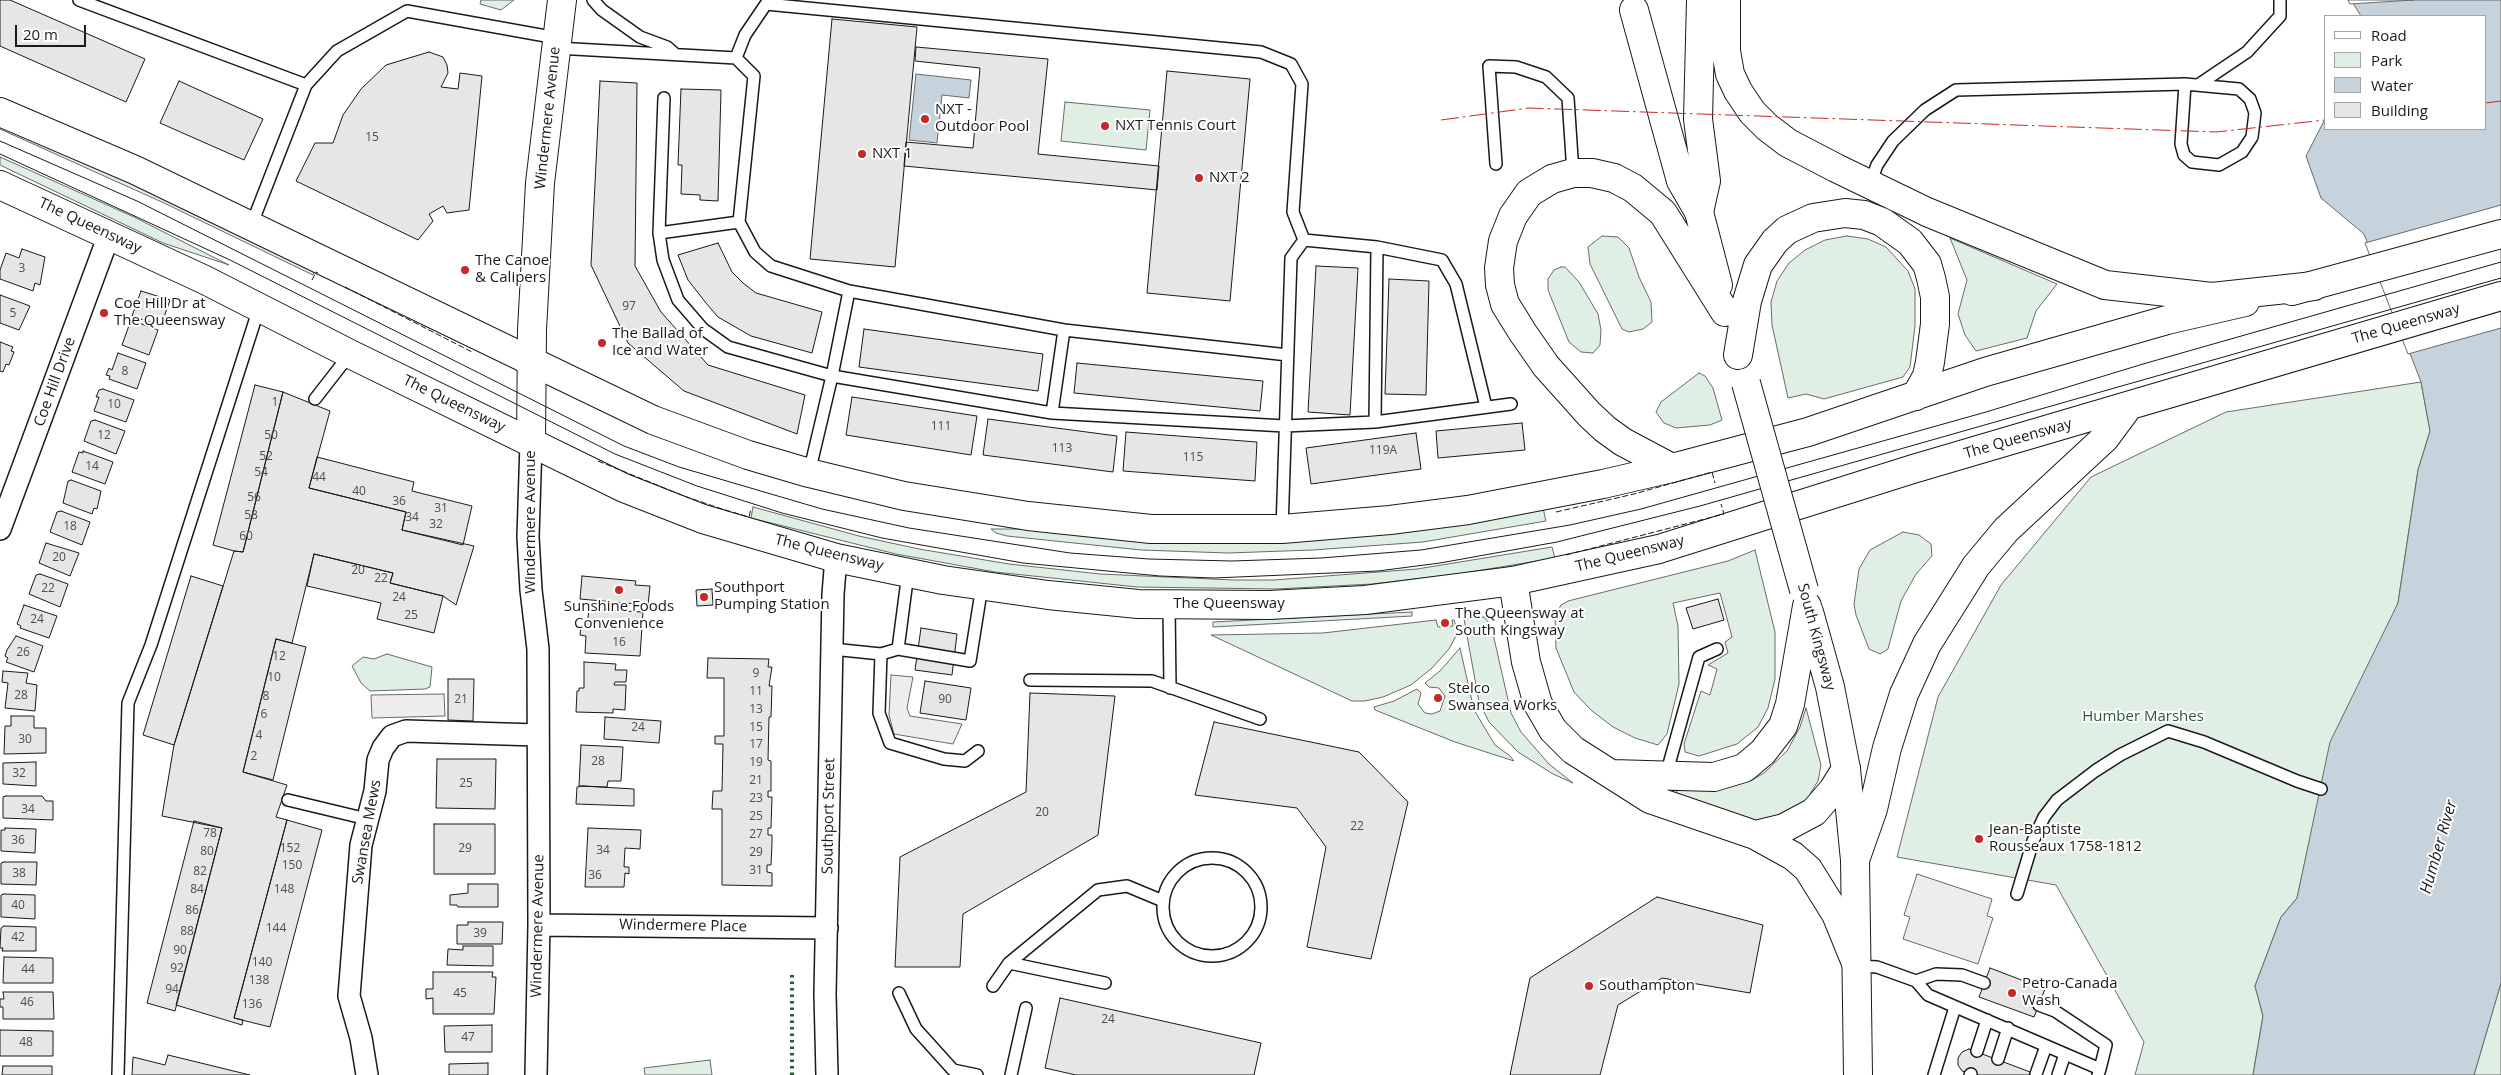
<!DOCTYPE html>
<html>
<head>
<meta charset="utf-8">
<style>
	body { margin:0 }
	#map { position:relative; width:2501px; height:1075px; overflow:hidden; background:#fff; font-family:"Open Sans",sans-serif }
	canvas { display:block }
	.legend { position:absolute; left:2324px; top:15px; width:162px; height:115px; box-sizing:border-box; background:#fff; border:1px solid #a3a3a3; margin:0; padding:6px 9px; list-style:none; font-size:15px; color:#1a1a1a }
	.legend li { display:flex; align-items:center; gap:10px; height:25px }
	.legend b { width:25px; border:1px solid #a3a3a3 }
	.scale { position:absolute; left:15px; top:25px; width:71px; height:22px; box-sizing:border-box; border:2px solid #1a1a1a; border-top:0; padding-left:6px; font-size:15px; line-height:18px; white-space:nowrap; color:#1a1a1a; -webkit-text-stroke:4px #fff; paint-order:stroke }
</style>
</head>
<body>
<div id="map">
<canvas width="2501" height="1075"></canvas>
<ul class="legend">
<li><b style="height:6px;background:#fff"></b>Road</li>
<li><b style="height:14px;background:#e0efe3"></b>Park</li>
<li><b style="height:14px;background:#c6d2dc"></b>Water</li>
<li><b style="height:14px;background:#e6e6e6"></b>Building</li>
</ul>
<div class="scale">20 m</div>
</div>
<script>
const c = document.querySelector('canvas').getContext('2d');
c.lineJoin = 'round';
function fill(path, color) { c.fillStyle = color; c.fill(path, 'evenodd'); }
const shape = rows => new Path2D(rows.map(r => 'M' + r).join(''));
function strokePath(path, color, width, dash) { c.strokeStyle = color; c.lineWidth = width; c.lineCap = dash ? 'butt' : 'round'; c.setLineDash(dash || []); c.stroke(path); }
function label(font, color, halo, rows, align = 'center') {
  c.font = font + ' "Open Sans",sans-serif'; c.lineWidth = 4; c.setLineDash([]); c.textBaseline = 'middle'; c.strokeStyle = halo; c.fillStyle = color; for (const [text, x, y, turn = 0] of rows) {
    c.save(); c.translate(x, y); c.rotate((+turn || 0) * Math.PI / 180); c.textAlign = isNaN(turn) ? turn : align; if (halo) c.strokeText(text, 0, 0); c.fillText(text, 0, 0); c.restore();
  }
}
const green = shape([
	[481,0,514,0,501,10,480,4,481,0],
	[1065,102,1150,110,1146,150,1061,141,1065,102],
	[0,119,316,268,313,275,164,203,0,129,0,119],
	[0,157,134,217,229,265,163,243,0,165,0,157],
	[1602,236,1618,237,1629,248,1639,277,1651,302,1652,322,1643,329,1629,332,1622,329,1590,264,1588,247,1602,236],
	[1847,236,1868,239,1886,247,1908,271,1915,289,1915,326,1910,367,1903,377,1824,399,1806,394,1788,398,1772,325,1771,302,1777,281,1789,263,1805,250,1825,240,1847,236],
	[1950,238,2057,284,2036,311,2027,338,1976,351,1965,335,1958,314,1967,280,1950,238],
	[1561,267,1565,267,1579,282,1598,314,1601,330,1600,345,1593,353,1581,352,1569,342,1548,290,1548,279,1554,270,1561,267],
	[1699,373,1705,376,1713,388,1722,420,1710,425,1676,428,1664,423,1656,412,1661,402,1699,373],
	[2421,382,2430,431,2418,470,2398,603,2321,789,2297,898,2281,917,2255,986,2263,1016,2253,1075,2135,1075,2144,1042,2056,885,1897,857,1938,697,2001,585,2091,477,2226,412,2421,382],
	[753,507,859,536,919,549,1009,564,1100,574,1234,580,1274,580,1417,569,1552,547,1555,558,1458,574,1372,584,1276,589,1137,587,995,572,896,554,751,518,753,507],
	[1543,508,1546,521,1423,542,1313,550,1228,553,1141,550,1007,536,996,533,991,529,1038,529,1543,508],
	[1903,532,1919,535,1931,544,1932,556,1916,574,1901,601,1888,649,1880,654,1869,649,1856,615,1854,604,1859,569,1870,550,1903,532],
	[1755,550,1775,632,1775,679,1768,708,1758,727,1737,744,1699,756,1685,752,1684,744,1701,691,1710,695,1717,669,1708,665,1728,653,1725,642,1732,637,1720,593,1673,603,1678,626,1679,684,1667,734,1658,745,1635,738,1613,727,1591,710,1574,692,1556,648,1555,617,1561,605,1568,601,1728,561,1755,550],
	[1412,612,1412,616,1213,627,1213,622,1412,612],
	[1484,617,1491,625,1511,713,1521,732,1549,764,1573,783,1553,774,1518,752,1489,722,1479,702,1464,619,1484,617],
	[1436,620,1438,627,1453,626,1452,620,1454,620,1458,632,1449,649,1432,668,1411,685,1383,697,1365,701,1352,701,1211,635,1323,633,1436,620],
	[1460,648,1474,710,1495,745,1510,756,1514,761,1455,742,1375,710,1374,707,1394,701,1417,689,1421,693,1418,704,1425,713,1432,714,1440,711,1445,696,1439,688,1429,687,1425,683,1440,671,1460,648],
	[387,654,432,667,430,687,425,689,370,691,361,683,352,666,363,657,374,659,387,654],
	[1806,708,1821,765,1818,781,1810,794,1814,798,1773,820,1749,821,1678,797,1676,792,1679,789,1730,787,1752,780,1764,773,1787,751,1800,727,1806,708],
	[2501,983,2501,1075,2474,1075,2495,1003,2501,983],
	[710,1060,712,1075,645,1075,644,1068,710,1060]
]);
fill(green, '#e0efe3');
strokePath(green, '#6a6a6a', 1);
const parking = shape([
	[891,675,913,677,907,708,910,716,962,724,953,744,894,734,889,715,891,675],
	[444,694,445,716,372,718,371,695,444,694],
	[1917,874,1992,899,1987,916,1993,918,1978,964,1903,939,1910,917,1904,915,1917,874]
]);
fill(parking, '#ededed');
strokePath(parking, '#6a6a6a', 1);
const water = shape([
	[2351,0,2501,0,2501,983,2474,1075,2253,1075,2263,1016,2255,986,2281,917,2297,898,2330,742,2398,603,2418,470,2430,431,2421,382,2364,234,2321,198,2306,156,2325,119,2325,129,2485,129,2485,16,2361,16,2351,0],
	[916,74,971,80,969,98,942,95,937,143,909,140,916,74]
]);
fill(water, '#c6d2dc');
strokePath(water, '#6a6a6a', 1);
const pier = shape([
	[2348,0,2414,0,2350,4,2348,0],
	[2501,205,2501,328,2408,354,2365,243,2501,205]
]);
fill(pier, '#fff');
strokePath(pier, '#6a6a6a', 1);
const building = shape([
	[0,0,10,0,145,59,126,102,0,46,0,0],
	[832,19,917,27,895,267,810,259,832,19],
	[916,47,1048,59,1038,154,1159,166,1157,190,904,166,906,142,973,148,980,68,915,61,916,47],
	[429,52,443,57,447,65,448,73,441,87,458,89,460,73,482,76,469,210,447,213,443,206,429,214,433,221,418,240,296,181,315,143,333,143,343,115,361,89,386,65,429,52],
	[1167,71,1250,79,1230,301,1147,293,1167,71],
	[179,81,263,119,244,160,160,123,179,81],
	[600,81,637,83,635,266,661,312,708,365,805,395,797,434,684,391,628,343,591,265,600,81],
	[681,89,721,90,718,201,700,200,700,195,681,194,682,165,678,165,681,89],
	[718,243,732,272,743,283,756,293,822,312,812,353,751,336,718,317,706,303,688,280,678,255,718,243],
	[22,249,45,257,40,285,35,283,33,291,0,279,0,270,6,253,19,258,22,249],
	[1316,266,1358,268,1350,415,1308,412,1316,266],
	[1389,279,1429,281,1426,395,1385,394,1389,279],
	[141,291,170,300,161,326,132,316,141,291],
	[0,295,30,306,19,330,0,323,0,295],
	[131,320,158,330,149,355,122,345,131,320],
	[864,329,1043,354,1038,391,859,367,864,329],
	[0,342,13,347,11,351,14,352,9,365,6,364,3,372,0,371,0,342],
	[118,353,146,363,137,389,109,379,110,376,106,375,109,368,112,370,118,353],
	[1077,363,1263,381,1260,411,1074,393,1077,363],
	[255,385,283,392,243,552,234,551,213,545,255,385],
	[103,389,134,400,126,422,94,411,99,397,96,397,99,390,103,389],
	[283,392,330,411,309,488,406,512,402,530,474,546,456,605,443,596,390,583,393,573,314,554,292,643,276,639,243,772,287,785,276,817,287,820,234,1018,243,1020,242,1025,176,1005,222,828,162,816,174,745,234,551,243,552,283,392],
	[852,397,977,416,971,455,846,435,852,397],
	[988,419,1117,436,1113,472,983,455,988,419],
	[95,420,125,431,116,454,84,441,91,421,95,420],
	[1522,423,1525,450,1438,458,1436,431,1522,423],
	[1126,432,1257,442,1255,481,1123,471,1126,432],
	[1416,433,1421,469,1311,484,1306,448,1416,433],
	[83,451,113,462,105,484,72,472,79,452,83,453,83,451],
	[317,457,414,482,412,491,472,506,463,545,402,530,406,512,309,488,317,457],
	[71,480,101,491,97,509,94,508,92,514,63,503,68,481,71,480],
	[61,511,90,522,82,545,50,532,57,512,61,511],
	[46,543,79,553,70,576,39,563,46,543],
	[314,554,393,573,390,583,443,596,434,633,377,619,381,603,307,586,314,554],
	[40,574,68,584,60,607,29,594,36,575,40,574],
	[191,576,223,586,174,745,143,735,191,576],
	[582,576,636,581,635,585,650,586,648,605,580,599,582,576],
	[712,589,713,605,697,606,696,590,712,589],
	[1718,599,1724,620,1693,629,1686,608,1718,599],
	[24,605,57,616,49,638,20,628,21,626,17,624,24,605],
	[589,609,643,612,640,656,585,653,586,636,580,635,581,626,587,626,589,609],
	[921,628,957,634,952,675,915,670,921,628],
	[16,636,43,646,34,672,6,662,8,658,5,656,7,650,16,636],
	[276,639,306,647,273,780,243,772,276,639],
	[708,658,769,659,768,667,772,667,769,686,772,686,771,717,769,717,768,760,771,761,771,791,768,791,768,797,772,797,771,828,768,828,768,835,772,835,772,843,771,865,767,865,767,872,772,873,772,886,722,885,722,809,712,809,713,791,722,791,723,744,715,744,715,736,724,736,724,678,707,678,708,658],
	[584,662,616,664,615,670,627,670,626,682,615,682,614,685,626,685,625,710,613,709,613,713,576,712,577,691,579,691,579,688,584,688,584,662],
	[3,671,28,673,26,683,37,685,35,711,5,708,8,683,2,682,3,671],
	[448,679,474,679,473,721,448,720,448,679],
	[925,681,971,688,966,720,920,713,925,681],
	[1030,693,1115,696,1098,835,963,914,960,967,895,967,900,857,1026,792,1030,693],
	[11,716,34,716,34,728,46,728,46,753,4,754,5,726,11,726,11,716],
	[605,717,661,721,659,743,604,739,605,717],
	[1214,722,1359,752,1408,802,1371,959,1307,947,1326,847,1297,808,1195,795,1214,722],
	[581,745,623,747,621,781,608,781,607,787,579,786,581,745],
	[437,759,496,759,495,809,436,808,437,759],
	[36,762,36,786,3,784,3,763,36,762],
	[583,786,634,789,634,806,576,804,577,787,583,786],
	[6,796,42,796,46,801,53,801,53,820,3,818,3,797,6,796],
	[287,820,322,830,270,1027,234,1018,287,820],
	[194,821,222,828,175,1011,147,1003,194,821],
	[434,824,495,824,495,874,434,874,434,824],
	[5,828,36,829,35,853,1,851,1,830,5,830,5,828],
	[588,828,641,830,640,849,625,848,624,867,629,867,629,874,625,873,624,887,585,887,588,828],
	[4,862,37,862,36,885,1,884,1,863,4,862],
	[468,884,498,884,498,907,458,907,457,905,450,905,450,895,468,893,468,884],
	[4,894,35,895,35,919,1,917,1,895,4,894],
	[1657,897,1763,925,1750,993,1662,978,1618,1005,1600,1075,1510,1075,1530,978,1657,897],
	[468,922,503,922,502,944,457,944,457,925,468,925,468,922],
	[4,926,36,927,36,951,2,951,3,948,0,948,1,928,4,926],
	[463,946,493,946,493,966,447,965,448,949,463,950,463,946],
	[4,957,53,958,53,983,3,983,4,957],
	[1990,968,2045,989,2034,1017,1979,997,1990,968],
	[433,972,493,972,492,977,496,977,494,1014,433,1014,433,998,426,999,426,989,433,989,433,972],
	[3,992,53,992,54,1019,3,1019,3,1007,0,1007,0,999,4,999,3,992],
	[1060,998,1261,1043,1254,1075,1076,1075,1045,1068,1060,998],
	[492,1025,492,1052,445,1052,444,1026,492,1025],
	[0,1030,53,1031,53,1056,0,1056,0,1030],
	[1969,1049,2038,1075,1973,1075,1962,1071,1958,1065,1958,1058,1962,1052,1969,1049],
	[168,1055,250,1075,132,1075,133,1057,165,1065,168,1055],
	[488,1063,488,1075,449,1075,449,1064,488,1063],
	[3,1066,52,1066,52,1075,2,1075,3,1066]
]);
fill(building, '#e6e6e6');
strokePath(building, '#1a1a1a', 1);
const service = shape([
	[79,0,306,85],
	[593,0,602,10,640,37,667,47,675,54],
	[556,48,736,58,754,76,739,222],
	[736,58,745,35,766,4,1261,52,1291,64,1302,84,1293,212,1304,240],
	[2198,85,2247,52,2280,16,2280,0],
	[664,98,659,233,663,260,678,300,703,329,728,347,832,376,1052,413,1285,426,1375,422,1511,404],
	[1496,164,1489,66,1516,67,1546,77,1568,98,1573,173],
	[1870,184,1877,165,1893,141,1925,110,1956,90,2185,84,2239,89,2250,99,2255,113,2252,137,2242,152,2219,165,2192,162,2184,155,2181,144,2185,84],
	[251,226,306,85,337,51,407,11,557,38],
	[659,233,739,222,755,252,771,266,849,291,1064,330,1288,355],
	[315,399,350,354],
	[1052,413,1064,330],
	[1375,422,1377,247],
	[809,473,832,376,849,291],
	[1282,529,1291,258,1304,240,1377,247,1442,260,1456,284,1486,407],
	[1169,604,1170,688],
	[832,649,881,654,898,649,908,573],
	[898,649,970,661,982,586],
	[881,654,879,713,890,743,944,759,965,761,978,751],
	[1030,680,1152,681,1260,719],
	[1666,775,1699,657,1717,649],
	[288,800,367,819],
	'1163 907a49 49 0 1 1 98 0a49 49 0 1 1-98 0Z',
	[2017,894,2033,841,2044,817,2057,800,2095,771,2120,755,2168,731,2204,742,2297,781,2321,789],
	[1009,963,1105,983],
	[1856,966,1877,967,1916,981,1928,995,2100,1069,2098,1075],
	[1916,981,1936,974,1962,975,1984,983],
	[993,986,1009,963,1098,890,1127,886,1163,901],
	[899,993,916,1029,953,1070,977,1075],
	[2039,1005,2055,1011,2106,1045,2100,1069],
	[1977,1051,1987,1020],
	[1998,1059,2008,1028],
	[2036,1074,2046,1046],
	[118,1075,128,703,151,645,259,308],
	[1011,1075,1026,1008],
	[1934,1075,1955,1007],
	[1970,1075,1971,1074],
	[2058,1075,2065,1054]
]);
const minor = shape([
	[531,443,528,537,531,590,538,649,539,925,536,1075],
	[0,529,109,235],
	[539,925,827,928],
	[367,1075,361,1038,349,996,361,845,375,791,378,760,383,748,392,736,406,731,537,735],
	[827,1075,825,994,833,594,836,558]
]);
const tertiary = shape([
	[531,443,532,330,540,183,562,0],
	[1846,769,1855,860,1858,1075]
]);
const secondary = shape([
	[0,112,135,170,653,420,748,455,809,473,904,496,1028,516,1151,529,1282,529,1390,520,1468,510,1603,484,1672,468],
	[0,185,205,280,350,354,624,488,703,519,836,558,943,580,1048,595,1138,604,1269,605,1365,600,1513,581]
]);
const primary = shape([
	[1699,212,1718,285],
	[2292,291,2501,234],
	[1725,312,1663,213,1633,188,1614,178,1592,173,1573,173,1552,179,1529,193,1513,216,1503,241,1499,268,1500,285,1505,304,1523,333,1546,366,1589,414,1605,429,1623,442,1672,468,1808,432,1985,372,2167,320,2245,302],
	[1738,355,1747,301,1758,265,1775,241,1787,230,1813,218,1845,213,1864,215,1882,222,1910,242,1927,264,1931,278,1935,297,1935,324,1930,362,1927,376,1916,396],
	[1613,774,1714,777,1744,768,1763,752,1783,726,1790,704,1807,606],
	[1755,835,1784,828,1814,812,1833,790,1846,769,1830,687,1809,612],
	[1855,860,1873,809,1887,748,1904,694,1927,644,1976,566,2006,530,2105,438,2128,407],
	[1856,963,1836,914,1808,869,1793,856,1755,835,1650,799,1573,750,1553,730,1538,704,1526,662,1513,581,1659,549,1913,469,2501,296]
]);
const motorway = shape([
	[1726,0,1726,51,1730,74,1738,91,1752,112,1767,127,1788,143,1836,168,1927,212,2105,285,2212,297,2314,286],
	[1634,10,1681,181,1699,212],
	[1699,212,1706,181,1698,119,1701,0]
]);
strokePath(service, '#1a1a1a', 14);
strokePath(minor, '#1a1a1a', 24);
strokePath(tertiary, '#1a1a1a', 30);
strokePath(secondary, '#1a1a1a', 30);
strokePath(primary, '#1a1a1a', 30);
strokePath(motorway, '#1a1a1a', 30);
strokePath(service, '#fff', 11);
strokePath(minor, '#fff', 21);
strokePath(tertiary, '#fff', 28);
strokePath(secondary, '#fff', 28);
strokePath(primary, '#fff', 28);
strokePath(motorway, '#fff', 28);
strokePath(shape([
	[0,141,137,201,624,446,679,467,822,509,909,528,1070,553,1149,559,1232,561,1321,558,1421,550,1570,525,1641,509,1986,412,2143,364,2501,262],
	[0,154,230,260,615,454,697,486,782,513,882,538,1023,563,1160,576,1214,578,1378,571,1440,563,1557,542,1700,506,2501,278]
]), '#1a1a1a', 1);
const primaryBridge = shape([
	[1746,383,1804,590]
]);
strokePath(primaryBridge, '#1a1a1a', 30, []);
strokePath(primaryBridge, '#fff', 28);
strokePath(shape([
	[792,1075,792,973]
]), '#2b5a34', 4, [2.5, 4]);
strokePath(shape([
	[312,280,316,272,318,273],
	[345,287,472,352],
	[598,461,684,496,722,509,749,517,751,509],
	[1556,512,1634,494,1712,472,1715,483],
	[1566,555,1724,514,1721,504]
]), '#1a1a1a', 1, [6, 2.5]);
strokePath(shape([
	[2485,103,2501,101],
	[1441,120,1529,108,2216,132,2325,120]
]), '#c62828', 1, [18, 4, 2.5, 4]);
for (const [x, y, r, color] of [
	[925,119,5,"#c62828"],
	[1105,126,5,"#c62828"],
	[862,154,5,"#c62828"],
	[1199,178,5,"#c62828"],
	[465,270,5,"#c62828"],
	[104,313,5,"#c62828"],
	[602,343,5,"#c62828"],
	[619,590,5,"#c62828"],
	[704,597,5,"#c62828"],
	[1445,623,5,"#c62828"],
	[1438,698,5,"#c62828"],
	[1979,839,5,"#c62828"],
	[1589,986,5,"#c62828"],
	[2012,993,5,"#c62828"]
]) { const dot = new Path2D(); dot.arc(x, y, r, 0, 2 * Math.PI); c.fillStyle = color; c.fill(dot); strokePath(dot, '#fff', 2); }
label('12px', '#4d4d4d', null, [
	["15",372,138],
	["3",22,269],
	["97",629,307],
	["5",13,314],
	["8",125,372],
	["1",275,403],
	["10",114,405],
	["111",941,427],
	["12",104,436],
	["50",271,436],
	["113",1062,449],
	["119A",1383,451],
	["52",266,457],
	["115",1193,458],
	["14",92,467],
	["54",261,473],
	["44",319,478],
	["40",359,492],
	["56",254,498],
	["36",399,502],
	["31",441,509],
	["58",251,516],
	["34",412,518],
	["32",436,525],
	["18",70,527],
	["60",246,537],
	["20",59,558],
	["20",358,571],
	["22",381,579],
	["22",48,589],
	["24",399,598],
	["25",411,616],
	["24",37,620],
	["16",619,643],
	["26",23,653],
	["12",279,657],
	["9",756,674],
	["10",274,678],
	["11",756,692],
	["28",21,696],
	["8",266,697],
	["21",461,700],
	["90",945,700],
	["13",756,710],
	["6",264,715],
	["24",638,728],
	["15",756,728],
	["4",259,736],
	["30",25,740],
	["17",756,745],
	["2",254,757],
	["28",598,762],
	["19",756,763],
	["32",19,774],
	["21",756,781],
	["25",466,784],
	["23",756,799],
	["34",28,810],
	["20",1042,813],
	["25",756,817],
	["22",1357,827],
	["78",210,834],
	["27",756,835],
	["36",18,841],
	["152",290,849],
	["29",465,849],
	["34",603,851],
	["80",207,852],
	["29",756,853],
	["150",292,866],
	["31",756,871],
	["82",200,872],
	["38",19,874],
	["36",595,876],
	["84",197,890],
	["148",284,890],
	["40",18,906],
	["86",192,911],
	["144",276,929],
	["88",187,932],
	["39",480,934],
	["42",18,938],
	["90",180,951],
	["140",262,963],
	["92",177,969],
	["44",28,970],
	["138",259,981],
	["94",172,990],
	["45",460,994],
	["46",27,1003],
	["136",252,1005],
	["24",1108,1020],
	["47",468,1038],
	["48",26,1043]
]);
label('15px', '#1a1a1a', '#fff', [
	["NXT -",935,110],
	["Outdoor Pool",935,127],
	["NXT Tennis Court",1115,126],
	["NXT 1",872,154],
	["NXT 2",1209,178],
	["The Canoe",475,261],
	["& Calipers",475,278],
	["Coe Hill Dr at",114,304],
	["The Queensway",114,321],
	["The Ballad of",612,334],
	["Ice and Water",612,351],
	["Southport",714,588],
	["Pumping Station",714,605],
	["Sunshine Foods",619,607,"center"],
	["Convenience",619,624,"center"],
	["The Queensway at",1455,614],
	["South Kingsway",1455,631],
	["Stelco",1448,689],
	["Swansea Works",1448,706],
	["Jean-Baptiste",1989,830],
	["Rousseaux 1758-1812",1989,847],
	["Petro-Canada",2022,984],
	["Wash",2022,1001],
	["Southampton",1599,986]
], 'left');
label('15px', '#1a1a1a', '#fff', [
	["Windermere Avenue",548,118,-84],
	["The Queensway",90,226,25],
	["The Queensway",2406,324,-16],
	["Coe Hill Drive",55,382,-70],
	["The Queensway",454,404,26],
	["The Queensway",2018,439,-16],
	["Windermere Avenue",531,522,-90],
	["The Queensway",829,553,14],
	["The Queensway",1630,554,-14],
	["The Queensway",1229,604],
	["South Kingsway",1816,637,75],
	["Southport Street",829,816,-89],
	["Swansea Mews",367,832,-80],
	["Windermere Avenue",538,926,-89],
	["Windermere Place",683,926,1]
]);
label('15px', '#2b5a34', '#fff', [
	["Humber Marshes",2143,717]
]);
label('italic 16px', '#1a1a1a', '#fff', [
	["Humber River",2439,847,-74]
]);
</script>
</body>
</html>
